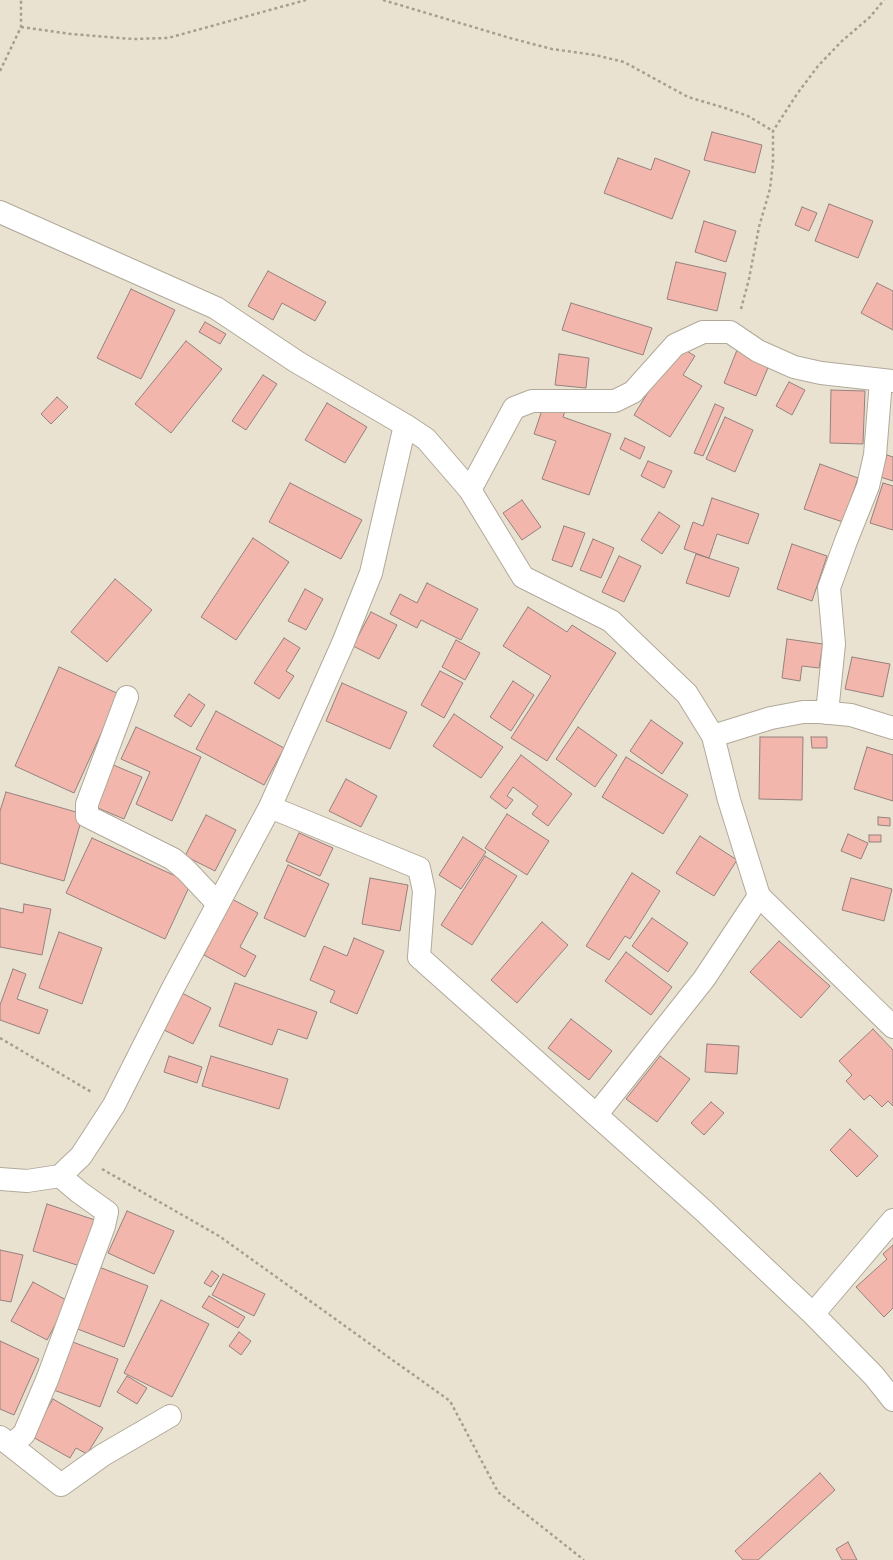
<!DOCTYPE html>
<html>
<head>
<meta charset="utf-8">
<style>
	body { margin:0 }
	canvas { display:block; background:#eae2d1 }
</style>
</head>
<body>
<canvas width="893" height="1560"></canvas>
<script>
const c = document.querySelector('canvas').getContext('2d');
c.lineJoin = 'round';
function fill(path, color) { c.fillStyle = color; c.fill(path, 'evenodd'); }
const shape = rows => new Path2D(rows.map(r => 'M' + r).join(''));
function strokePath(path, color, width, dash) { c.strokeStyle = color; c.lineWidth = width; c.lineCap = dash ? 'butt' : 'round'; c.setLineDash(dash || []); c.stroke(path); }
const building = shape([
	[712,132,762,145,755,173,704,160,712,132],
	[618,158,651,170,655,158,690,171,672,219,604,193,618,158],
	[829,204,873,221,858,258,815,241,829,204],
	[802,207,817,213,809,231,795,225,802,207],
	[704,221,736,231,726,262,695,252,704,221],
	[676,262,726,273,717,311,667,299,676,262],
	[268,271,326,302,315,321,282,303,273,320,248,306,268,271],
	[877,283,893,291,893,330,861,313,877,283],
	[131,289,175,310,141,379,97,358,131,289],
	[571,303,652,328,643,355,562,330,571,303],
	[205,322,226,334,220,344,199,332,205,322],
	[186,341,222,369,171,433,135,404,186,341],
	[677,345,695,356,683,375,702,386,670,437,634,415,677,345],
	[737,350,770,363,756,396,724,383,737,350],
	[559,354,589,358,586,388,555,385,559,354],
	[263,375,277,384,246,430,232,421,263,375],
	[789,382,805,390,792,415,776,406,789,382],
	[831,390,865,391,863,444,830,443,831,390],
	[57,397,68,407,51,424,41,414,57,397],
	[327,403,367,427,345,463,305,440,327,403],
	[544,404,565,411,563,417,611,434,589,495,542,479,556,441,534,434,544,404],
	[715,404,724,408,703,456,694,453,715,404],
	[725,417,753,430,735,472,706,459,725,417],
	[625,438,645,447,640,459,620,449,625,438],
	[887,455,893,457,893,481,880,477,887,455],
	[648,461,672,471,664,488,641,476,648,461],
	[820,464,858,478,843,522,804,509,820,464],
	[290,483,362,520,341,559,269,522,290,483],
	[883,483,893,486,893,530,870,523,883,483],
	[712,498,759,514,748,544,717,534,709,558,684,549,693,522,703,526,712,498],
	[522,500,541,527,522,540,503,513,522,500],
	[659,512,680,526,662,554,641,540,659,512],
	[564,526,585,533,572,567,552,560,564,526],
	[253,538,289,562,236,640,201,617,253,538],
	[593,539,614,548,601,578,580,570,593,539],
	[792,544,827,556,812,601,777,589,792,544],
	[696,554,739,568,729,597,686,583,696,554],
	[619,556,641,566,624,602,602,592,619,556],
	[115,579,152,610,107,662,71,632,115,579],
	[427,583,478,609,461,640,421,620,417,628,390,614,400,594,417,603,427,583],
	[305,589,323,599,306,630,288,621,305,589],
	[528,607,567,632,572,625,616,653,547,761,511,738,551,676,503,646,528,607],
	[371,612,397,625,379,659,353,646,371,612],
	[284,638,300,648,286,671,294,676,279,699,254,683,284,638],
	[787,639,823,644,819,668,802,666,800,681,782,678,787,639],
	[456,640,480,653,465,680,442,667,456,640],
	[852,657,890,664,883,697,845,689,852,657],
	[59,667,119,694,74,793,15,766,59,667],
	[440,671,463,683,444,718,421,705,440,671],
	[513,681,534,695,511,731,490,717,513,681],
	[342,683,407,712,390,749,326,721,342,683],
	[189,694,205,705,191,727,174,716,189,694],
	[216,711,284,748,264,785,196,749,216,711],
	[454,714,503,747,481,778,433,746,454,714],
	[651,720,683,743,662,774,630,751,651,720],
	[136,727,201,757,172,821,136,804,150,772,121,759,136,727],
	[578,727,617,755,595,787,556,759,578,727],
	[760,737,803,737,802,800,759,799,760,737],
	[811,737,827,737,827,748,812,748,811,737],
	[867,747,893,755,893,801,854,789,867,747],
	[521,755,572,794,548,826,532,814,538,806,513,787,507,796,513,800,506,809,490,797,521,755],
	[626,757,688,795,663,834,602,797,626,757],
	[111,764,142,777,124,819,93,806,111,764],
	[346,779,377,796,361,827,329,811,346,779],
	[6,792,83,814,64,881,0,863,0,811,6,792],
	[507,814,549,841,527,875,485,848,507,814],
	[206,815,236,830,215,871,185,856,206,815],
	[878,817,890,818,890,826,878,825,878,817],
	[299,833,333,848,320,876,286,861,299,833],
	[848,834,868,843,861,859,841,851,848,834],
	[869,835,881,835,881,842,869,842,869,835],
	[700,836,737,860,714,896,676,873,700,836],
	[463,837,486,852,461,889,439,875,463,837],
	[92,838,191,883,165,939,66,893,92,838],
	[485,856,517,876,472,945,441,925,485,856],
	[288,865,329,884,305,937,264,918,288,865],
	[632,873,660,891,630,939,625,936,609,960,586,946,632,873],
	[370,878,408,885,400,931,362,924,370,878],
	[851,878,892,889,884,921,842,910,851,878],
	[232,899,258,913,240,947,256,956,245,977,204,955,232,899],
	[24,904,51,909,42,955,0,947,0,908,23,913,24,904],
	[652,918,688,943,668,972,632,946,652,918],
	[542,922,568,945,517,1003,491,980,542,922],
	[59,932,102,948,82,1004,39,988,59,932],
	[354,938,384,951,357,1014,330,1002,335,991,310,980,324,946,347,956,354,938],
	[779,941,830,986,801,1018,750,972,779,941],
	[626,952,672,987,651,1015,605,981,626,952],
	[13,969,26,974,17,999,48,1010,39,1034,0,1020,0,1005,13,969],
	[235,983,317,1012,307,1039,278,1029,272,1045,219,1026,235,983],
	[182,993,211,1008,193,1044,164,1030,182,993],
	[571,1019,612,1051,589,1080,548,1048,571,1019],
	[873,1029,893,1050,893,1106,888,1101,882,1107,870,1095,864,1100,846,1081,852,1075,839,1061,873,1029],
	[707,1044,739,1046,737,1074,705,1072,707,1044],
	[169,1056,202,1067,197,1083,164,1072,169,1056],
	[211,1056,288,1079,279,1109,202,1086,211,1056],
	[660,1056,690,1079,657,1122,626,1099,660,1056],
	[711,1102,724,1113,704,1135,691,1123,711,1102],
	[850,1129,878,1156,857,1177,830,1150,850,1129],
	[47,1204,95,1220,80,1266,33,1251,47,1204],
	[127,1211,174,1231,154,1274,108,1253,127,1211],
	[893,1245,893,1308,884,1317,856,1287,887,1259,883,1254,893,1245],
	[0,1250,23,1255,11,1302,0,1300,0,1250],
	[99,1267,148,1286,124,1347,75,1328,99,1267],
	[212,1271,219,1276,211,1287,204,1283,212,1271],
	[223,1274,265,1294,254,1316,212,1295,223,1274],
	[33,1282,68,1301,47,1340,11,1321,33,1282],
	[209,1296,245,1317,238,1328,202,1307,209,1296],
	[161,1300,209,1324,172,1397,124,1373,161,1300],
	[239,1332,251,1341,241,1355,229,1346,239,1332],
	[0,1341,39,1359,14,1415,0,1409,0,1341],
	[70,1341,118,1359,100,1407,51,1389,70,1341],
	[127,1376,147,1388,137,1404,117,1392,127,1376],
	[53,1399,103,1428,87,1454,76,1448,70,1458,31,1436,53,1399],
	[820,1473,835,1490,758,1560,743,1560,735,1551,820,1473],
	[848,1542,857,1560,842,1560,836,1549,848,1542]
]);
fill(building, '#f3b6ac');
strokePath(building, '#94817d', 1);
const street = shape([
	[0,212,216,308,297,362,405,425,426,439,470,490,523,577,611,621,687,694,713,736,729,800,759,896,893,1027],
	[470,490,514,408,532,401,615,401,633,392,675,345,703,332,730,332,758,351,794,367,821,373,893,381],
	[127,697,87,804,87,816,173,859,186,870,218,904],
	[827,713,834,644,829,588,846,541,868,486,875,455,881,381],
	[713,736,771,718,803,712,820,712,851,715,893,728],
	[270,807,419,868,424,891,419,957,704,1211,813,1314,874,1376,893,1400],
	[597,1114,704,979,759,896],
	[0,1179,27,1181,60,1176,81,1156,114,1105,173,988,270,807,343,643,371,573,405,425],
	[813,1314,893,1220],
	[0,1437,61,1485,103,1455,170,1416],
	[11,1445,24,1434,47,1380,104,1226,107,1212,79,1192,60,1176]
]);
strokePath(street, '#b1a999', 24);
strokePath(shape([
	[383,0,510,38,552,49,595,55,624,62,688,97,725,108,748,116,773,131],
	[21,27,71,34,133,39,168,38,306,0],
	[0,71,21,27,21,0],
	[741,309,749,279,759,227,770,189,773,162,773,131,797,94,818,66,842,41,870,17,884,0],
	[0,1038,93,1093],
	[102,1169,219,1236,450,1401,498,1492,584,1560]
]), '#a59f92', 2.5, [3, 3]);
strokePath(street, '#fff', 22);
</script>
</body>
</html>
